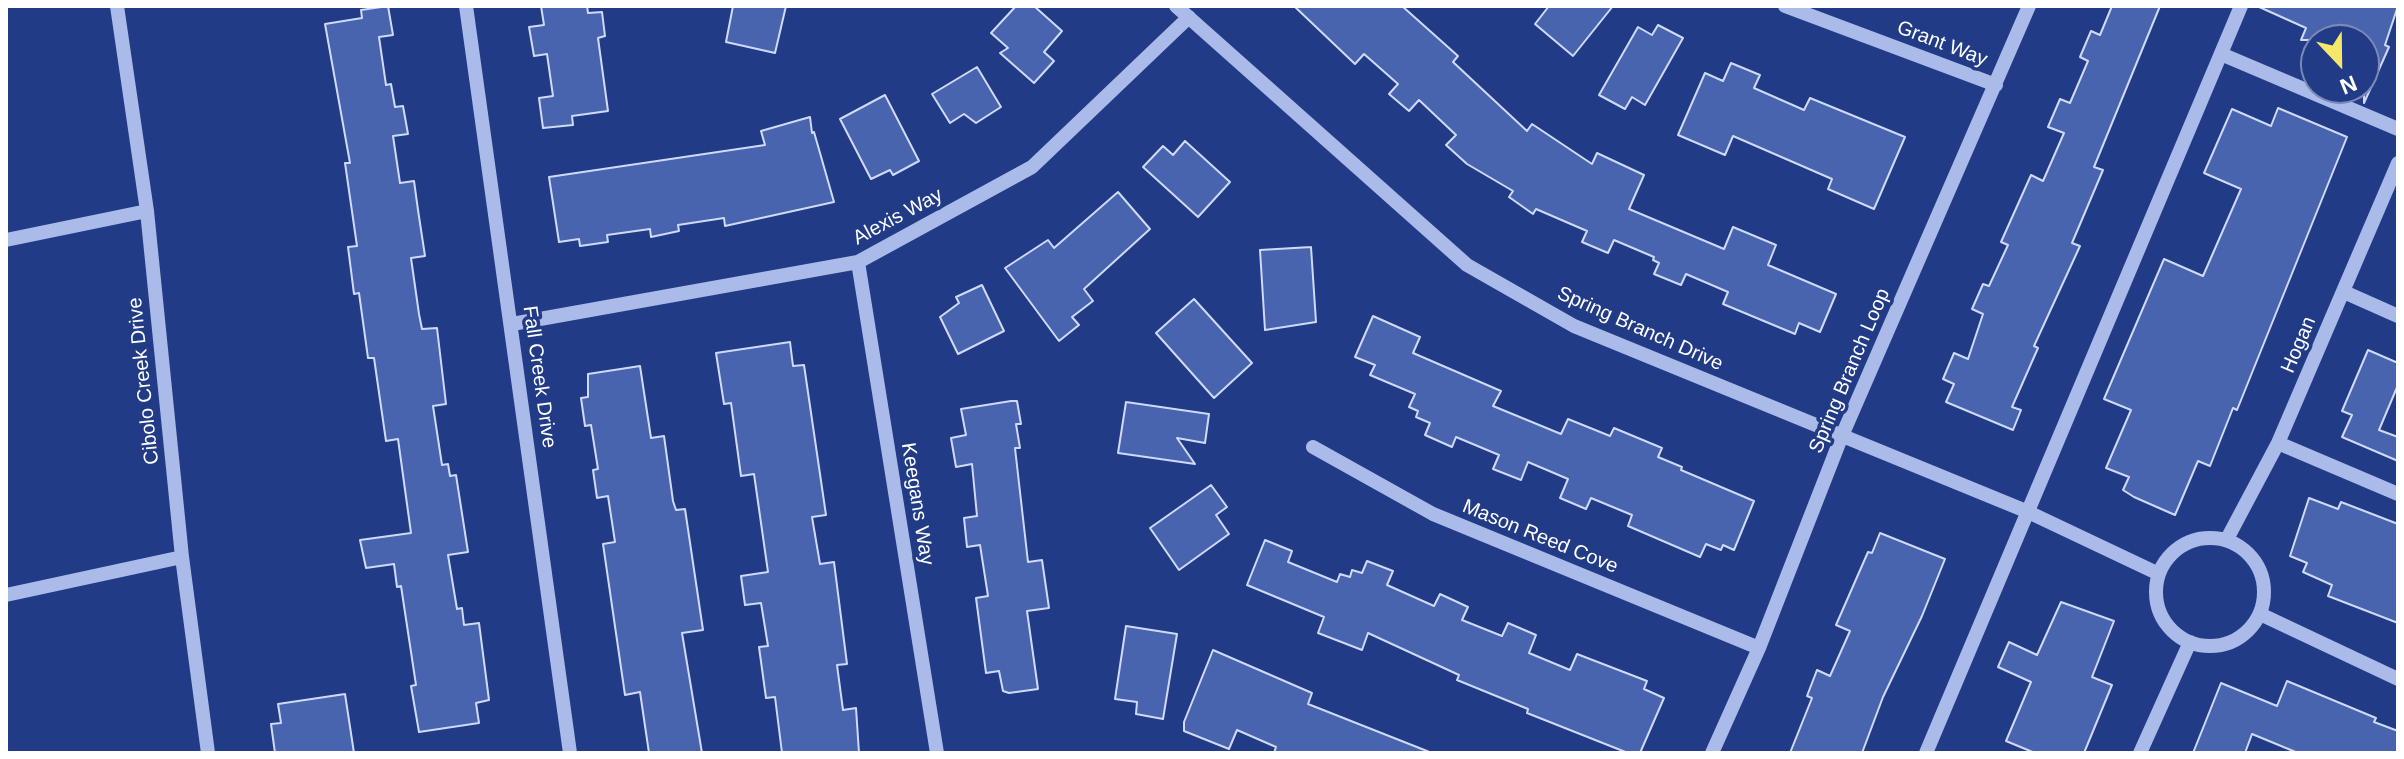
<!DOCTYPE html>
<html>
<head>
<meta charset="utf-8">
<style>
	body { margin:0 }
	#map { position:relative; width:2404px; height:759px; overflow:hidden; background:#213b86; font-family:Helvetica,sans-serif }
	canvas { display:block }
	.frame { position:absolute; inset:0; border:8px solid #fff; pointer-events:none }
	.north { position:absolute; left:2300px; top:24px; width:80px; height:80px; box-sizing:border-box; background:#213b86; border:2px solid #7a89b6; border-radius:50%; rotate:158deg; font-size:22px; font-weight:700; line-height:32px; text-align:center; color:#fff }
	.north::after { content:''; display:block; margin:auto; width:28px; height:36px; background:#f6e76b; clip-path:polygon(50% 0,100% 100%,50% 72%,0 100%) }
</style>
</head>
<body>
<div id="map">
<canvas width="2404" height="759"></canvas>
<div class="frame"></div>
<div class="north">N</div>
</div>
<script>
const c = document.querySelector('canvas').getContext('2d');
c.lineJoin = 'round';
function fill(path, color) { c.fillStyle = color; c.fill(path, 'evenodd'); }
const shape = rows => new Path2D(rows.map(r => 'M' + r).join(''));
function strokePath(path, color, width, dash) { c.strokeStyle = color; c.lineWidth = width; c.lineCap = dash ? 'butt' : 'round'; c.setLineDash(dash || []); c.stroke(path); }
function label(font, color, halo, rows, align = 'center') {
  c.font = font + ' Helvetica,sans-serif'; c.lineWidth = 7; c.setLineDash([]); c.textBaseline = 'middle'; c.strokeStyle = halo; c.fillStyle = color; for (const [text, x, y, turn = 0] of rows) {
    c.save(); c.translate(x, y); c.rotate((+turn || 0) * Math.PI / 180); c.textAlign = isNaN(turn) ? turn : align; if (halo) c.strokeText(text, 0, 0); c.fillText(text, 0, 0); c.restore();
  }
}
const building = shape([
	[388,6,393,35,379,37,386,85,391,84,395,107,403,106,408,134,393,136,400,183,414,181,418,210,425,256,411,258,419,314,422,329,437,328,446,404,433,406,442,465,448,464,450,476,456,475,468,552,448,555,457,609,462,608,464,625,479,623,489,700,476,703,479,723,419,732,411,686,416,685,401,586,397,587,394,564,366,568,360,540,411,533,398,439,386,441,374,358,368,358,359,293,354,294,348,247,357,246,345,163,350,163,325,24,362,18,361,10,388,6],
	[541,6,587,6,588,13,602,12,605,36,598,38,608,111,572,116,573,125,543,128,539,98,553,96,547,54,534,56,529,27,544,25,541,6],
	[733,6,786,6,775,53,726,42,733,6],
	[1016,6,1034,6,1062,31,1044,52,1054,61,1034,83,1000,53,1008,48,991,33,1016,6],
	[1294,6,1402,6,1458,56,1453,62,1527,131,1532,124,1592,164,1597,153,1644,175,1629,209,1724,249,1733,227,1776,245,1768,265,1836,294,1820,332,1799,323,1795,334,1723,304,1728,292,1686,274,1681,285,1654,274,1659,263,1653,260,1654,257,1614,240,1608,253,1582,242,1587,231,1536,209,1533,214,1509,197,1513,191,1467,164,1446,145,1456,135,1419,100,1409,111,1389,94,1398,84,1364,54,1355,64,1294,6],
	[1549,6,1613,6,1573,56,1535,24,1549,6],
	[2112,6,2160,6,2094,167,2103,170,2072,243,2080,246,2034,346,2038,348,2012,407,2021,410,2013,430,1946,402,1954,384,1943,379,1954,353,1968,359,1983,314,1972,309,1983,284,1989,286,2008,245,2001,242,2031,175,2043,181,2064,133,2048,127,2060,99,2070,103,2088,61,2080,57,2091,31,2100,35,2112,6],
	[2257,6,2398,6,2385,45,2389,47,2364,103,2364,40,2301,40,2306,28,2257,6],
	[1658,25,1683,38,1645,105,1632,97,1625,109,1599,95,1638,27,1652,35,1658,25],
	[1731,63,1760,75,1754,88,1804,110,1810,98,1905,137,1874,209,1828,189,1832,179,1733,136,1725,155,1678,135,1705,73,1723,81,1731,63],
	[977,67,1001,107,976,123,964,114,950,123,932,94,977,67],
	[885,95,919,161,893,175,890,170,871,179,840,119,885,95],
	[2278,108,2347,137,2237,410,2233,408,2210,466,2198,461,2175,515,2134,497,2123,490,2129,477,2106,468,2131,410,2104,399,2164,259,2203,276,2241,189,2204,173,2232,109,2271,126,2278,108],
	[810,117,812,133,814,132,834,202,725,226,724,218,678,225,679,231,651,237,650,229,607,235,608,242,580,246,579,239,559,242,549,177,765,145,761,131,810,117],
	[1185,141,1230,182,1198,217,1143,167,1163,146,1173,155,1185,141],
	[1118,192,1150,229,1084,289,1093,301,1072,317,1079,325,1059,341,1005,268,1048,240,1054,248,1118,192],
	[1311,247,1316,322,1265,330,1260,250,1311,247],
	[982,285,1004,331,958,354,940,317,959,303,956,297,982,285],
	[1194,299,1252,363,1214,398,1156,333,1194,299],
	[1373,316,1420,337,1413,353,1501,391,1493,406,1561,434,1568,419,1610,436,1614,428,1662,448,1658,457,1682,467,1681,470,1754,501,1734,550,1723,545,1721,550,1706,544,1700,557,1628,526,1632,515,1591,498,1586,509,1560,498,1568,479,1528,462,1521,480,1493,469,1499,455,1456,437,1452,447,1425,435,1430,423,1416,417,1418,411,1409,407,1415,394,1370,375,1375,365,1355,357,1373,316],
	[790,342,793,366,804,365,826,515,812,517,820,564,834,562,847,664,837,665,843,710,856,708,859,753,782,753,775,697,766,698,759,647,768,646,761,603,745,605,741,576,768,572,754,474,741,476,731,403,724,404,716,353,790,342],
	[2368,350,2398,363,2398,385,2379,430,2398,437,2398,461,2342,437,2352,415,2342,411,2368,350],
	[640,366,651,438,664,436,673,501,676,510,685,509,703,630,682,633,702,753,649,753,640,692,625,695,603,544,615,542,608,496,597,498,593,470,598,469,591,425,585,426,581,398,588,397,588,374,640,366],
	[1011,401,1017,401,1021,424,1016,424,1020,448,1015,448,1028,562,1042,560,1049,608,1027,611,1038,689,1009,693,1003,691,999,671,986,673,976,598,988,596,980,545,967,547,964,518,977,516,972,464,956,467,951,438,966,435,961,409,1011,401],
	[1126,402,1209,414,1205,443,1177,438,1195,464,1118,453,1126,402],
	[1211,485,1227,507,1216,515,1229,534,1179,570,1150,528,1211,485],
	[2309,498,2338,509,2341,502,2398,524,2398,623,2328,596,2332,585,2303,572,2307,563,2290,556,2309,498],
	[1880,533,1945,559,1922,616,1883,697,1862,753,1790,753,1812,698,1807,696,1817,670,1830,676,1850,631,1836,625,1868,552,1872,553,1880,533],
	[1265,540,1292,551,1288,562,1337,582,1340,574,1350,577,1352,570,1362,573,1367,561,1393,571,1387,585,1434,606,1440,594,1468,607,1462,620,1502,636,1508,623,1536,635,1529,653,1570,670,1577,654,1647,681,1644,689,1664,698,1640,753,1628,753,1527,713,1528,709,1457,680,1459,675,1368,633,1362,650,1318,633,1324,617,1247,585,1265,540],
	[2061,602,2114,621,2092,677,2112,685,2084,753,2035,753,2006,741,2031,682,1998,667,2009,642,2037,655,2061,602],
	[1126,626,1177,634,1163,719,1136,714,1137,702,1115,699,1126,626],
	[1213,650,1312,693,1308,704,1432,753,1274,753,1276,747,1237,730,1229,749,1184,731,1184,722,1213,650],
	[2287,681,2376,718,2374,722,2398,731,2398,753,2298,753,2252,734,2245,753,2193,753,2221,683,2277,706,2287,681],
	[345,694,354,753,275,753,271,724,281,723,278,704,345,694]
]);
fill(building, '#4964ae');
strokePath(building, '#cedaf7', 2);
strokePath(shape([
	[117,6,147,211,182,557,208,753],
	[466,6,570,753],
	[1176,6,1467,265,1574,326,2026,511,2159,574],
	[1785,6,1996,85],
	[2221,54,2398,129],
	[6,240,147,211],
	[858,262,937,753],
	[2344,292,2398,316],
	[512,324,858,262,1032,167,1189,17],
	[2278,443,2398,494],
	[1313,447,1433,514,1759,648],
	'2156 592a54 54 0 1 1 108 0a54 54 0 1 1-108 0Z',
	[2227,539,2278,443,2398,163],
	[6,595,182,557],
	[2260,614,2398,679],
	[1712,753,1759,648,1841,438,2029,6],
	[1926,753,2241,6],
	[2140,753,2190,642]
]), '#aabbea', 14);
label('20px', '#fff', '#213b86', [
	["Grant Way",1942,44,21],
	["Alexis Way",898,217,-28],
	["Spring Branch Drive",1640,329,24],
	["Hogan",2299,345,-67],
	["Spring Branch Loop",1850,371,-67],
	["Fall Creek Drive",539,377,82],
	["Cibolo Creek Drive",144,381,-96],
	["Keegans Way",917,504,81],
	["Mason Reed Cove",1540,537,22]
]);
</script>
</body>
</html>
